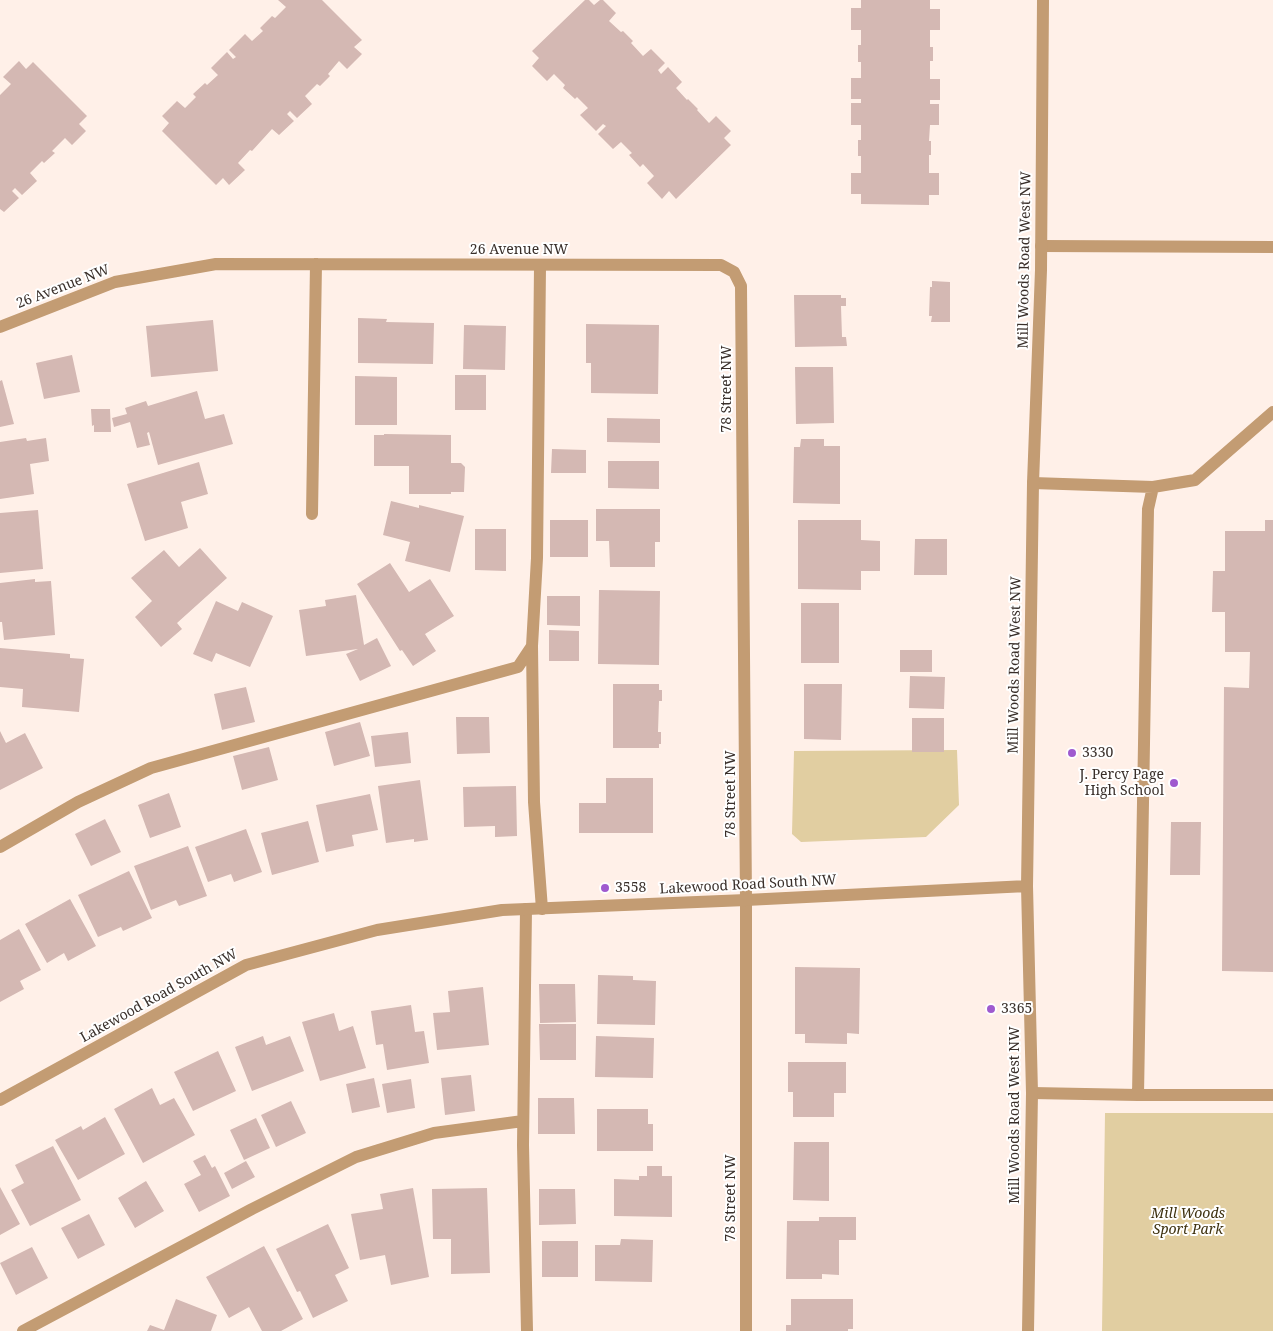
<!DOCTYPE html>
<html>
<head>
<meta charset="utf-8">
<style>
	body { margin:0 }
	canvas { display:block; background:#fff0e8 }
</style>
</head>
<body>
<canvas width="1273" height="1331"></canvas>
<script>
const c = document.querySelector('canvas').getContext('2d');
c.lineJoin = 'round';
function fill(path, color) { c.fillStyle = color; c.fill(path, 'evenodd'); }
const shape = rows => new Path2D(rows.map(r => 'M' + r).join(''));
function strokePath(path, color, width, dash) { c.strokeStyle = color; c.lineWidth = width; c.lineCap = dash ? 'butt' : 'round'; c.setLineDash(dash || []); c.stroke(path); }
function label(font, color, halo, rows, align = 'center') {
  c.font = font + ' "Noto Serif",serif'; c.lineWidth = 4; c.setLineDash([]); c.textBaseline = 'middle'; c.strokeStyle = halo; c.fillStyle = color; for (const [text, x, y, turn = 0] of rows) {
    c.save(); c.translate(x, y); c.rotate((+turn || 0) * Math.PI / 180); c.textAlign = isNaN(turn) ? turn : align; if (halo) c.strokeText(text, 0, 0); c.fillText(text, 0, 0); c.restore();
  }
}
fill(shape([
	[957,750,959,805,926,837,801,842,792,834,794,751],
	[1105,1113,1273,1113,1273,1331,1102,1331]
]), '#e1cea1');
fill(shape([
	[278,0,322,0,362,40,354,47,362,54,347,69,339,61,328,74,330,76,320,86,317,84,305,96,312,104,297,118,290,111,287,114,294,121,279,135,272,129,252,151,250,150,238,163,245,170,229,185,223,178,216,185,162,131,169,123,162,116,177,101,185,108,196,97,193,94,205,83,207,85,218,75,211,68,227,52,233,59,236,57,229,50,245,34,252,41,263,31,260,28,272,16,275,18,286,7],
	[585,0,589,0,594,5,600,0,603,0,616,13,609,21,621,32,623,31,633,41,631,43,643,56,651,49,665,63,658,70,661,74,668,67,682,82,676,88,687,100,688,99,698,109,697,110,709,123,716,116,731,131,724,138,731,145,676,199,669,191,662,199,647,183,654,176,643,164,640,167,629,155,632,153,621,142,613,149,598,134,606,126,603,124,596,131,580,115,588,108,577,97,575,99,563,88,565,85,554,74,547,81,532,66,539,58,532,51],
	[861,0,930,0,930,9,940,9,940,30,930,30,930,47,933,47,933,61,930,61,930,79,940,79,940,100,930,100,930,104,939,104,939,125,930,125,929,141,931,141,931,155,929,155,929,173,939,173,939,195,929,195,929,205,861,204,861,194,851,194,851,173,861,173,861,156,858,156,858,140,861,140,861,125,851,125,851,103,861,103,861,99,851,99,851,78,861,78,861,62,858,62,858,45,861,45,861,30,851,30,851,8,861,8],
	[19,61,26,69,33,62,87,116,79,124,86,131,72,145,65,138,52,151,55,153,44,163,42,161,30,173,37,181,22,195,15,188,12,191,19,198,4,212,0,209,0,95,11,84,3,77],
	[932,281,950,282,950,322,931,322,932,316,929,316,930,287,932,287],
	[794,295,841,295,841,298,846,298,846,306,841,306,842,337,846,337,847,346,795,347],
	[358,318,387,319,386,322,434,323,433,364,358,363],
	[213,320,218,371,151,377,146,326],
	[586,324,659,325,658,394,591,393,591,363,586,363],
	[464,325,506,326,505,370,463,369],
	[72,355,80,392,44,399,36,363],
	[795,367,833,367,834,423,796,424],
	[455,375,486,375,486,410,455,410],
	[355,376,397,377,397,425,355,425],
	[2,380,14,424,0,427,0,381],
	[197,391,205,419,224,414,233,444,158,465,149,432,147,433,150,445,137,448,130,422,114,427,112,418,127,414,125,408,146,401,148,406],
	[91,409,110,409,111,432,94,432,94,425,92,426],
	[607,418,660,419,660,443,607,442],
	[384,434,451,435,451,463,461,463,465,467,464,492,451,492,451,494,409,494,409,466,374,466,374,435,384,435],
	[26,438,27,441,46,438,49,461,30,464,34,494,0,499,0,442],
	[801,439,824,439,824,446,840,446,840,504,793,503,794,447,800,447],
	[552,449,586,450,586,473,551,473],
	[608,461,659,461,659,489,608,488],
	[199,462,208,494,181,502,188,528,145,541,127,484],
	[391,501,419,508,419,505,464,516,450,572,405,561,410,542,383,535],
	[596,509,660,509,660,542,655,542,655,567,610,567,609,541,596,541],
	[38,510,43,569,0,573,0,513],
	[550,520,588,520,588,557,550,557],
	[798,520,861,520,861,540,880,541,880,571,861,571,861,590,798,589],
	[1265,520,1273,520,1273,972,1222,971,1224,687,1249,688,1250,652,1225,652,1225,612,1212,612,1213,571,1225,571,1225,531,1265,531],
	[475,529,506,529,506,571,475,570],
	[915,539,947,539,947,575,914,575],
	[200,548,227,578,177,623,182,629,161,647,135,617,152,601,131,578,164,550,179,567],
	[390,563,409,592,430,579,454,616,425,634,436,651,413,666,402,650,400,651,357,584],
	[35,579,35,582,51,581,55,635,4,640,2,622,0,622,0,583],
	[599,590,660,591,659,665,598,664],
	[356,595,364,645,377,638,391,666,360,681,346,654,358,649,306,656,299,610,326,606,325,600],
	[547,596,580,596,580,626,547,625],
	[216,601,238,611,242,602,273,616,250,667,216,653,212,662,193,654],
	[801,603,839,603,839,663,801,663],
	[549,630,579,631,579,661,549,661],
	[0,648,70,654,70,658,84,659,79,712,22,707,23,689,0,687],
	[900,650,932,650,932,672,900,672],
	[910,676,945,677,944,709,909,708],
	[613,684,659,684,659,690,662,690,662,701,659,701,658,732,661,732,661,744,659,744,659,748,613,748],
	[804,684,842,684,841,740,804,739],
	[246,687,255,722,222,730,214,694],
	[456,717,489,717,490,753,457,754],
	[912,718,944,718,944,752,912,752],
	[360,722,370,756,334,766,325,732],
	[0,731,6,743,25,733,43,768,0,790],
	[408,732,411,763,375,767,371,736],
	[269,747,278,780,242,790,233,756],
	[606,778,653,778,653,833,579,833,579,803,606,803],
	[420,780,428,840,414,842,414,839,386,843,378,786],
	[516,786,517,836,495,837,495,826,464,827,463,787],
	[169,793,181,827,150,838,138,805],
	[370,794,378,830,352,835,354,846,326,852,316,805],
	[105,819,121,852,91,866,75,834],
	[308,821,319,862,272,875,261,833],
	[1171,822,1201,822,1200,875,1170,875],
	[246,829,262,872,234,882,231,874,208,882,195,847],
	[188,846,207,896,179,906,176,900,151,910,134,866],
	[129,871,152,918,123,931,121,927,98,937,78,895],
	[70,899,96,946,68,961,64,953,47,963,25,924],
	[19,929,41,970,20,981,24,989,0,1002,0,940],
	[795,967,860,968,859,1034,847,1033,847,1044,805,1043,805,1034,795,1034],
	[598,975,633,976,633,980,656,981,655,1025,597,1024],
	[539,984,575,984,576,1022,540,1023],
	[483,987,489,1045,437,1050,433,1013,450,1012,448,991],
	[411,1005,415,1032,424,1031,429,1063,387,1070,383,1044,376,1045,371,1011],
	[334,1013,339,1031,353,1026,366,1068,320,1081,302,1022],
	[539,1024,576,1024,576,1060,540,1060],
	[263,1036,266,1045,290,1036,304,1071,252,1091,235,1047],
	[596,1036,654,1038,653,1078,595,1077],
	[218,1051,236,1091,193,1111,174,1072],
	[788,1062,846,1062,846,1093,834,1093,834,1117,793,1117,793,1092,788,1092],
	[471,1075,475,1111,445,1115,441,1078],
	[374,1078,380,1107,352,1113,346,1084],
	[411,1079,415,1108,387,1113,382,1084],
	[152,1088,160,1105,174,1098,195,1135,143,1163,114,1109],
	[538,1098,574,1098,575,1134,538,1134],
	[291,1101,306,1133,276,1147,261,1115],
	[597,1109,648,1109,648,1124,653,1124,653,1151,597,1151],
	[105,1117,125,1154,78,1180,55,1140,81,1126,83,1130],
	[256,1118,270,1148,244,1160,230,1130],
	[794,1142,829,1142,829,1201,793,1200],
	[53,1146,81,1200,30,1226,11,1190,24,1183,15,1165],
	[205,1155,212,1168,215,1166,230,1196,199,1212,184,1184,201,1175,193,1161],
	[246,1161,255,1177,232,1189,224,1173],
	[647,1166,662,1166,662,1176,672,1176,672,1217,614,1216,614,1179,639,1180,639,1176,647,1176],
	[146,1181,164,1211,135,1228,118,1198],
	[0,1187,20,1224,0,1235],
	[413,1188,429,1277,391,1285,385,1255,360,1260,351,1214,383,1209,380,1194],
	[487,1188,490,1273,451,1274,451,1239,433,1239,432,1189],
	[539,1189,575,1189,576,1224,539,1225],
	[89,1214,105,1245,78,1259,61,1228],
	[819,1217,856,1217,856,1240,839,1240,839,1275,822,1274,822,1279,786,1279,787,1221,819,1221],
	[328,1224,349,1268,335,1275,348,1301,313,1318,300,1291,297,1292,276,1249],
	[621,1239,653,1240,652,1282,595,1281,595,1245,620,1245],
	[542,1241,578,1241,578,1277,542,1277],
	[264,1246,303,1319,281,1331,262,1331,249,1307,229,1318,206,1277],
	[32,1247,48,1278,16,1295,0,1263],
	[176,1299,217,1315,211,1331,147,1331,150,1325,164,1330],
	[791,1299,853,1299,853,1329,848,1329,848,1331,786,1331,786,1325,791,1325]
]), '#d4b8b3');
strokePath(shape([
	[1041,246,1273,247],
	[1033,483,1153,487,1148,509,1138,1095],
	[1153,487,1195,480,1273,412],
	[532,646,534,802,542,909],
	[0,847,78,802,151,768,518,667,532,646,537,558,540,266],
	[526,909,523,1145,527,1331],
	[1032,1093,1138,1095,1273,1095],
	[23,1331,252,1209,356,1157,434,1133,523,1121]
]), '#c39c73', 12);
strokePath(shape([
	[0,327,115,282,216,264,721,265,734,272,741,286,746,900,746,1331],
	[312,514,316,264]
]), '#c39c73', 12);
strokePath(shape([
	[0,1100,246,965,377,930,502,910,746,900,1027,886],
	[1028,1331,1032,1093,1027,886,1033,483,1041,270,1043,0]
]), '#c39c73', 12);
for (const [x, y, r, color] of [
	[1072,753,5,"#9f5acf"],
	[1174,783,5,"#9f5acf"],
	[605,888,5,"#9f5acf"],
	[991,1009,5,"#9f5acf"]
]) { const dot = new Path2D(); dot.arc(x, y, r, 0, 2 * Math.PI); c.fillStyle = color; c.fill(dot); strokePath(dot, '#fff', 2); }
label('14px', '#392f2a', '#fff', [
	["26 Avenue NW",519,250],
	["Mill Woods Road West NW",1025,260,-89],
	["26 Avenue NW",63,287,-21],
	["78 Street NW",727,389,-90],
	["Mill Woods Road West NW",1015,665,-89],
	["78 Street NW",731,794,-90],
	["Lakewood Road South NW",748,885,-3],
	["Lakewood Road South NW",159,996,-29],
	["Mill Woods Road West NW",1015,1115,-90],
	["78 Street NW",731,1198,-90]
]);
label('14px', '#392f2a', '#fff', [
	["3330",1082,753],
	["J. Percy Page",1164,775,"right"],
	["High School",1164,791,"right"],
	["3558",615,888],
	["3365",1001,1009]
], 'left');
label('italic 14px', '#3e310f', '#fff', [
	["Mill Woods",1188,1214],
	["Sport Park",1188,1230]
]);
</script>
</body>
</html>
